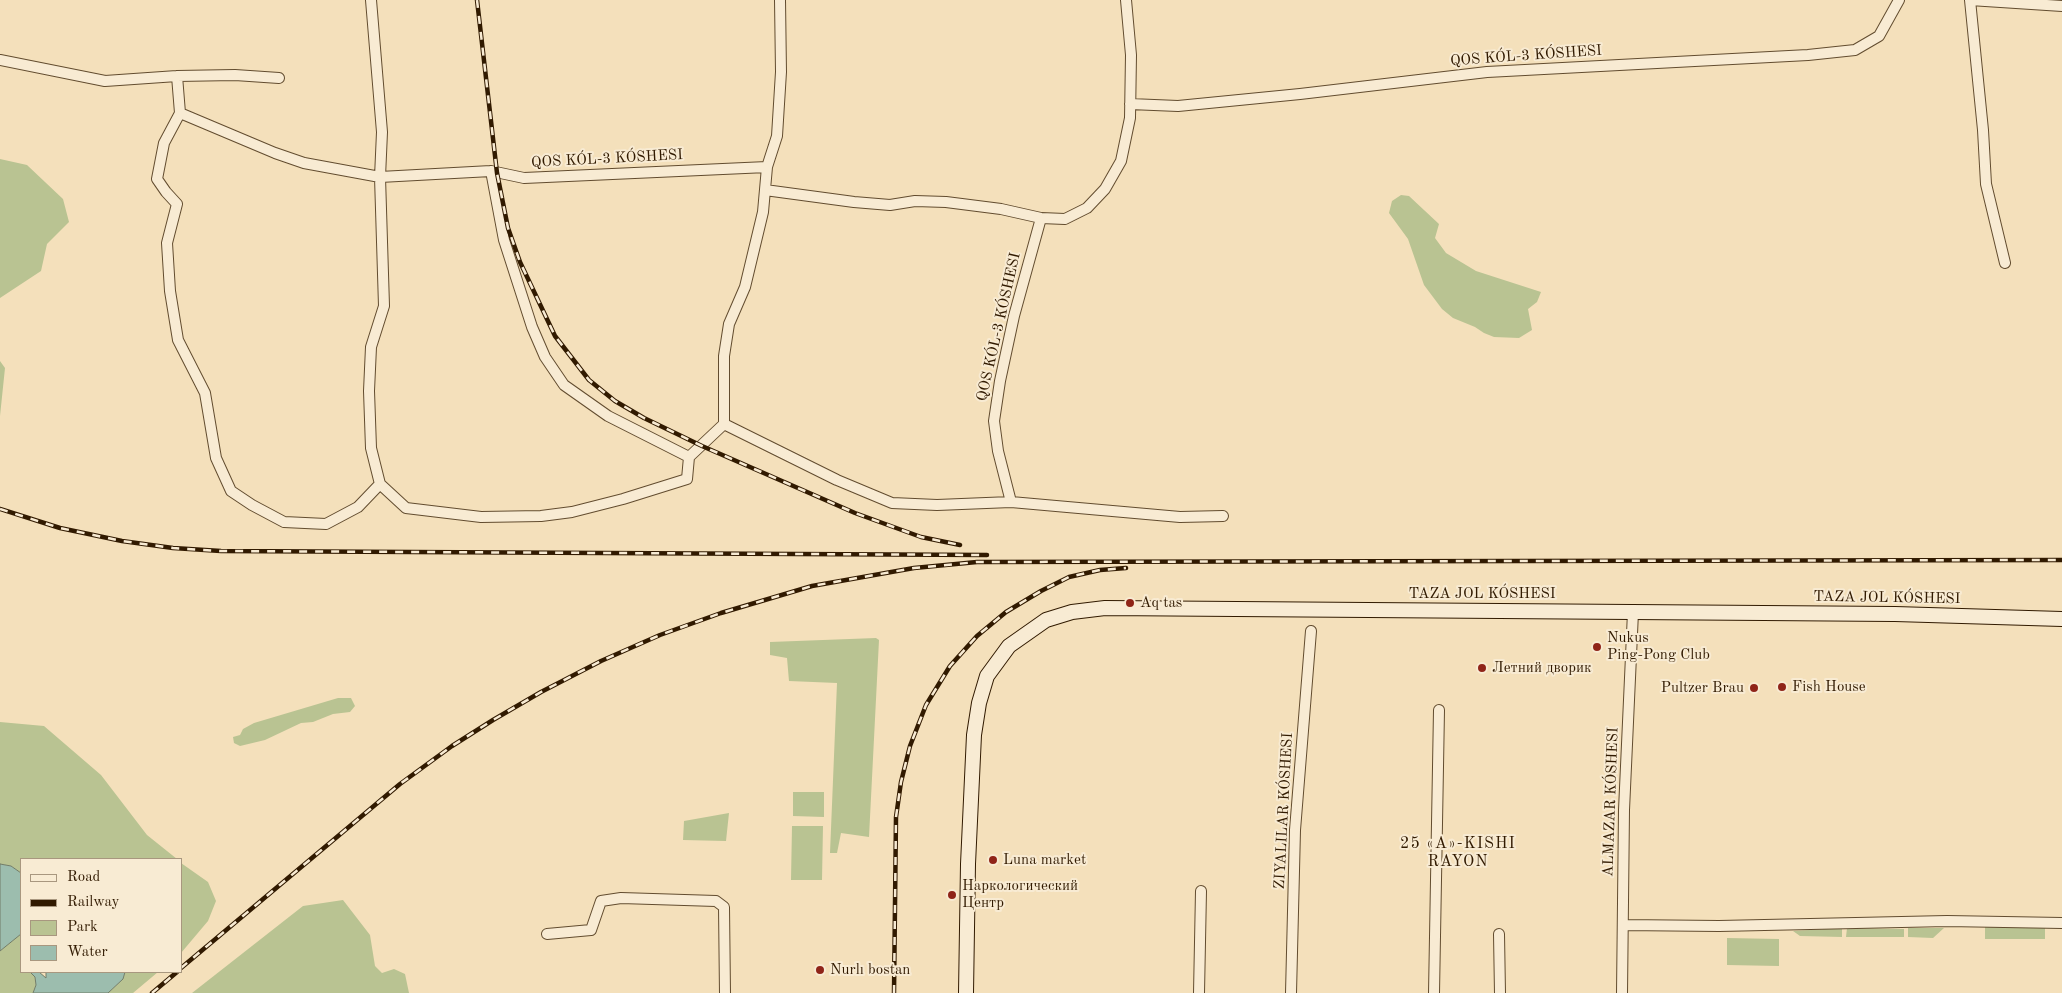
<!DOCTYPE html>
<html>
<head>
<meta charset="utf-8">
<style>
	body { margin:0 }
	#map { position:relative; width:2062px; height:993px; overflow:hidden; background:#f4e0bb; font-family:"Old Standard TT",serif }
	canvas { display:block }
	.legend { position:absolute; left:20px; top:858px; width:162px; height:115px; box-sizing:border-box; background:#f8ebd3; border:1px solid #a8977f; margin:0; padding:6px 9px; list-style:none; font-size:15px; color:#311a00 }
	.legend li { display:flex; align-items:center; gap:10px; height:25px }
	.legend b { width:25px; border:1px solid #a8977f }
</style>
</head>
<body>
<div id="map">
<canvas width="2062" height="993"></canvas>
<ul class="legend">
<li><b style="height:6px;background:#f8ebd3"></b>Road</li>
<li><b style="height:6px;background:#311a00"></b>Railway</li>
<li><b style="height:14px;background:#b9c392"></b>Park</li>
<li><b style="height:14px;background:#9cbdae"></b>Water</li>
</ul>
</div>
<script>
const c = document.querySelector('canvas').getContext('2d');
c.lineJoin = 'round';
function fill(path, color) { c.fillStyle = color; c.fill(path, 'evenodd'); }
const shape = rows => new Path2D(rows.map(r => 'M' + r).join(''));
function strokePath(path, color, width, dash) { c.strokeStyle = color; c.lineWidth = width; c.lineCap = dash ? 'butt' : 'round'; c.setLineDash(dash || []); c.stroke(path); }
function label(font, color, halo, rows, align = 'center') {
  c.font = font + ' "Old Standard TT",serif'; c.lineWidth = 4; c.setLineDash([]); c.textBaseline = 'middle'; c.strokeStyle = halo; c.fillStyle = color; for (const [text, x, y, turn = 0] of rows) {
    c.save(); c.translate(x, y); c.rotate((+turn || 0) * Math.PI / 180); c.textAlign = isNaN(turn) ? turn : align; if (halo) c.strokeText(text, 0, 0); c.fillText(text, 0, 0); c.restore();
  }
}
fill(shape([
	[0,159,27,165,63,199,69,222,47,244,41,271,0,298],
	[1401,195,1409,196,1439,224,1435,238,1446,253,1476,271,1541,292,1537,302,1528,309,1532,330,1519,338,1494,337,1484,333,1475,327,1453,318,1442,309,1424,285,1408,239,1389,213,1392,201],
	[0,361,5,368,0,416],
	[876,638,879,640,869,837,841,833,837,853,830,853,837,683,789,681,787,658,770,655,770,642],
	[338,698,351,698,355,706,350,712,333,714,313,722,301,723,265,740,240,746,234,743,233,737,240,735,243,729,254,723],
	[0,722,44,726,101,775,147,835,177,859,21,859,21,873,11,866,0,864],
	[793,792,824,792,824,817,793,816],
	[729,813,726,841,683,840,684,821],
	[792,826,823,826,822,880,791,880],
	[181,863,208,882,216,901,208,921,181,953],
	[343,900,370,935,375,966,382,973,394,969,405,974,409,993,192,993,303,906],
	[1985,927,2045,927,2045,939,1985,939],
	[1842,928,1842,937,1800,936,1793,931],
	[1847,928,1904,929,1904,937,1846,937],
	[1908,928,1944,928,1933,938,1908,937],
	[21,934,21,972,30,972,35,976,36,985,33,993,0,993,0,951],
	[1727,938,1779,939,1779,966,1727,965],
	[125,972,158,972,133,993,108,993,123,979]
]), '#b9c392');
const water = shape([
	[0,864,11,866,21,873,21,934,0,951,0,864],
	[30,972,39,972,46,978,46,972,125,972,123,979,108,993,33,993,36,985,35,977,30,972]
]);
fill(water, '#9cbdae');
strokePath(water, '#717c68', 1);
const street = shape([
	[371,0,382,132,380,177,491,171,524,178,767,167],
	[1970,0,1983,130,1986,184,2005,263],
	[1970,0,2062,6],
	[0,60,105,81,177,76,235,75,279,78],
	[177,76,180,113,164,143,157,179,166,192,177,204,167,243,170,291,178,340,205,393,216,458,231,491,252,505,284,522,326,524,358,507,380,484],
	[1130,104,1178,106,1300,94,1487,72,1808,55,1855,50,1879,36,1899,0],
	[180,113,275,153,304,163,380,177,384,306,371,347,369,391,371,448,380,484,406,508,481,517,541,516,572,512,623,499,687,479,689,457,724,424],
	[491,171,504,240,532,327,545,357,564,385,608,416,689,457],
	[765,190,854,202,890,205,915,201,946,202,1001,209,1041,218,1065,219,1087,208,1105,189,1121,161,1130,118,1131,55,1126,0],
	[724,424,837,480,892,503,937,505,1011,502,1180,517,1223,516],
	[724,424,724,356,729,324,745,287,763,212,767,167,777,136,781,72,780,0],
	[1011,502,998,451,994,421,1000,381,1014,316,1041,218],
	[1623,925,1719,926,1947,921,2062,923],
	[547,934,591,930,601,901,621,898,716,901,724,907,725,993],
	[1499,934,1500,993],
	[1199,993,1201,891],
	[1291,993,1295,830,1311,631],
	[1434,993,1439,710],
	[1622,993,1624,810,1633,612]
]);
const secondary = shape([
	[966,993,968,864,974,735,979,703,987,676,1009,646,1046,620,1072,612,1105,608,1895,614,2062,619]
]);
strokePath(street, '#624c2f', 12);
strokePath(secondary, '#311a00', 16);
strokePath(street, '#f8ebd3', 10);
strokePath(secondary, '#f8ebd3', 14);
const rail = shape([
	[477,0,497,173,508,228,520,262,555,336,589,380,615,401,644,418,702,446,855,513,921,537,960,545],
	[0,509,60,528,122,541,173,548,221,551,987,555],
	[181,968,400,784,452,746,493,720,541,692,601,661,660,635,721,613,812,586,914,568,977,562,2062,560],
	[152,993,177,972],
	[894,993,896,817,901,782,910,746,926,705,950,666,977,636,1006,612,1041,591,1069,577,1100,570,1126,568]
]);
strokePath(rail, '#311a00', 4.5);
strokePath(rail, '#f8ebd3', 2.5, [8]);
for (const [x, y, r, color] of [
	[1130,603,5,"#8f2418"],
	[1597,647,5,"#8f2418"],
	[1482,668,5,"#8f2418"],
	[1782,687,5,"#8f2418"],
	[1754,688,5,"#8f2418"],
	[993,860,5,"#8f2418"],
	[952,895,5,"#8f2418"],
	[820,970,5,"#8f2418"]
]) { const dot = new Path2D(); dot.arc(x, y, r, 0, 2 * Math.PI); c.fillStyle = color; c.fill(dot); strokePath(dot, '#f8ebd3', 2); }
label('15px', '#311a00', '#f8ebd3', [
	["QOS KÓL-3 KÓSHESI",1526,56,-4],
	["QOS KÓL-3 KÓSHESI",607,159,-3],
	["QOS KÓL-3 KÓSHESI",999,327,-77],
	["TAZA JOL KÓSHESI",1482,594],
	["TAZA JOL KÓSHESI",1887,598,1],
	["ALMAZAR KÓSHESI",1611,802,-88],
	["ZIYALILAR KÓSHESI",1284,811,-87]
]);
label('15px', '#311a00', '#f8ebd3', [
	["Aq tas",1140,603],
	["Nukus",1607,638],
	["Ping-Pong Club",1607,655],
	["Летний дворик",1492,668],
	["Fish House",1792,687],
	["Pultzer Brau",1744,688,"right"],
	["Luna market",1003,860],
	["Наркологический",962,886],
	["Центр",962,903],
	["Nurlı bostan",830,970]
], 'left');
c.letterSpacing = '1px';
label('16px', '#311a00', '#f8ebd3', [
	["25 «A»-KISHI",1458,844],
	["RAYON",1458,862]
]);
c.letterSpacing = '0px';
</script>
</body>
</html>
